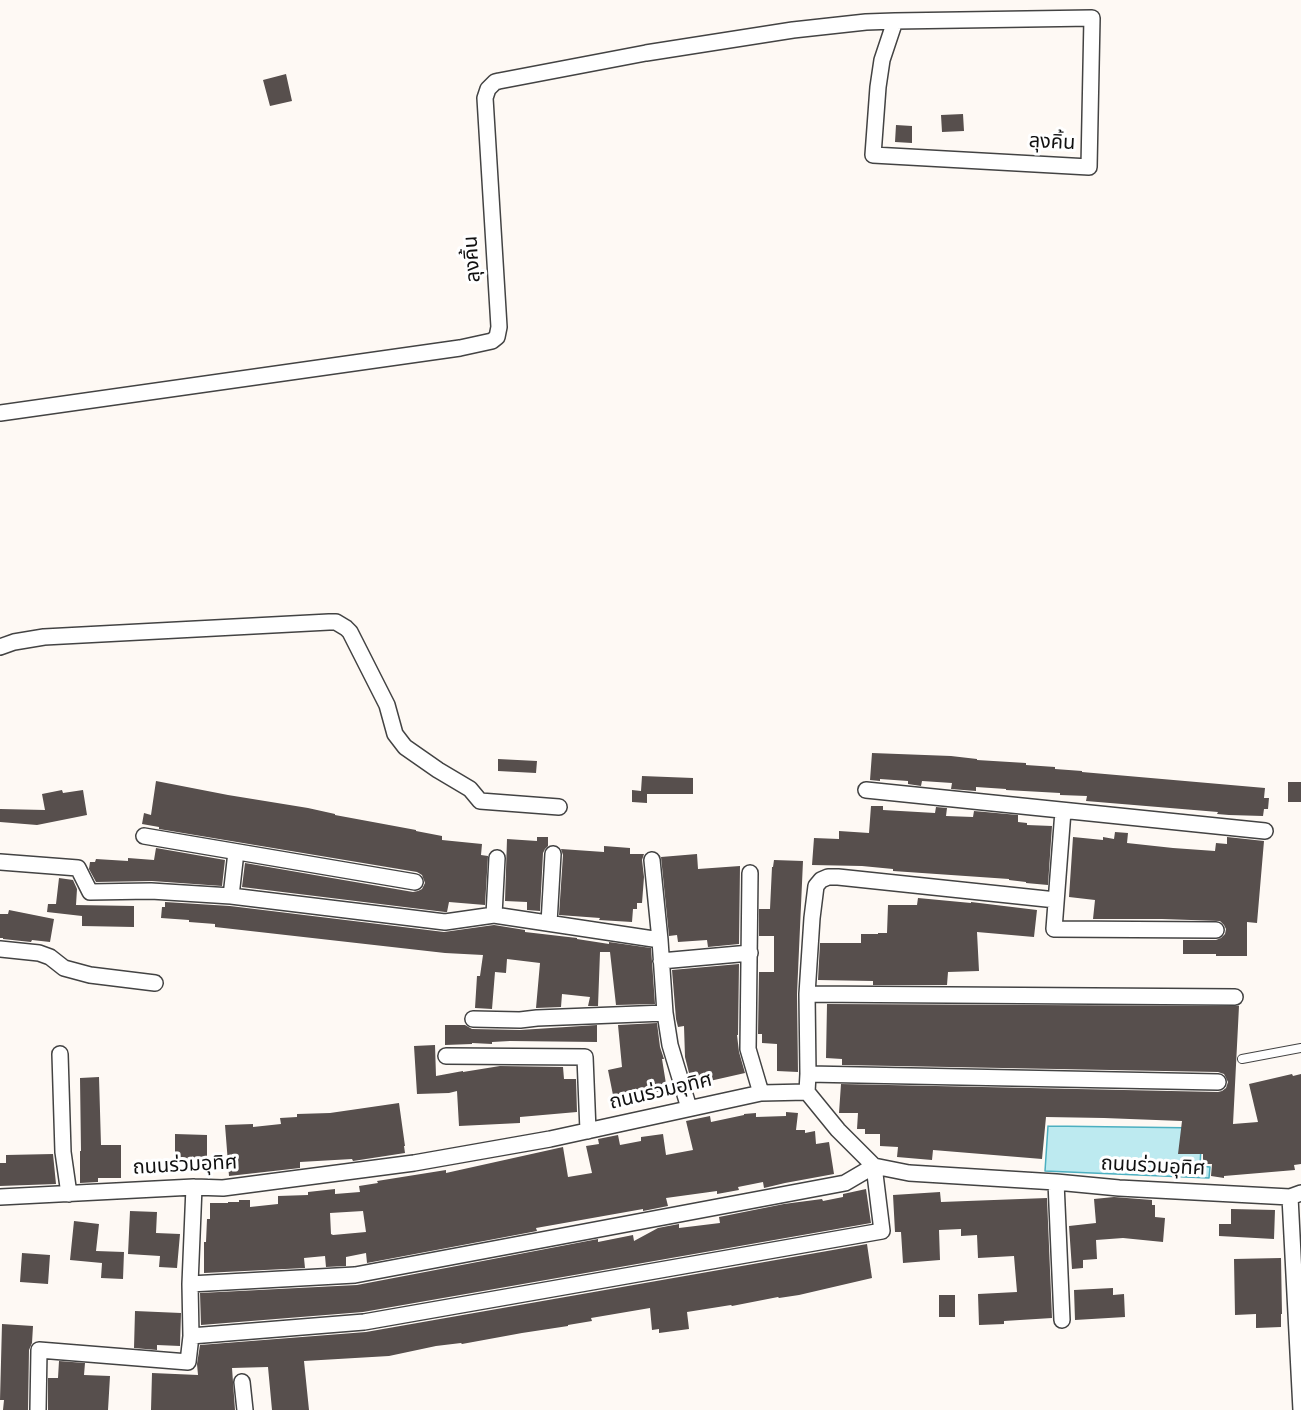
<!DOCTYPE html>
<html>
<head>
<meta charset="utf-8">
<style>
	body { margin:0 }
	canvas { display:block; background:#fef9f4 }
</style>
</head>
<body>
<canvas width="1301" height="1410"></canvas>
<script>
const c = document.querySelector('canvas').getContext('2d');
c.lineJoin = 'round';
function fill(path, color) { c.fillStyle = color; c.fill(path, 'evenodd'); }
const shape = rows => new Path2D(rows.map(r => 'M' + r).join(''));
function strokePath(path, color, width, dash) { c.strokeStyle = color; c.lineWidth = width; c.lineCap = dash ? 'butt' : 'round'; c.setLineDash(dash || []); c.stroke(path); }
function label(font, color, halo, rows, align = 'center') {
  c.font = font + ' Georgia,"Noto Sans Thai",serif'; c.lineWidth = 6; c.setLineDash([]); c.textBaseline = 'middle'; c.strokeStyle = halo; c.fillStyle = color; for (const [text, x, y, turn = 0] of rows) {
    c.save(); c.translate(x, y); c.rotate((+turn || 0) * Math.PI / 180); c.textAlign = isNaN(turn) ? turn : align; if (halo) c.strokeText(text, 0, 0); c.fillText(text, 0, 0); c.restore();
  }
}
const water = shape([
	[1048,1126,1202,1128,1200,1166,1210,1167,1209,1178,1045,1171,1048,1126]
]);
fill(water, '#bdeaf0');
strokePath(water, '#4cafc0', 1.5);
fill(shape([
	[286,74,292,101,270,106,263,80],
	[963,114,964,131,942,132,941,115],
	[896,125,912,126,912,143,895,142],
	[872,753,951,756,977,759,977,760,1026,763,1026,765,1055,767,1055,769,1082,771,1082,772,1265,788,1264,798,1269,798,1268,809,1264,809,1263,816,1229,815,1217,814,1218,812,1086,801,1087,796,1060,795,1060,793,1006,790,1006,789,976,787,976,791,951,789,952,783,922,781,921,786,908,784,908,781,880,779,880,781,870,780],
	[498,759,537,761,536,773,498,771],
	[642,776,693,778,693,794,647,794,647,803,632,802,632,790,641,791],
	[156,781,228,795,308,808,335,814,335,815,416,830,416,831,442,836,442,840,482,844,481,855,488,856,485,905,449,902,447,912,445,912,242,887,245,863,413,892,418,891,422,889,425,883,422,875,417,872,159,829,159,827,142,824,144,813,151,815],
	[1288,782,1301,782,1301,802,1288,802],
	[62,790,63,793,83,790,87,815,37,825,0,822,0,809,45,810,42,794],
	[871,806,883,806,883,810,935,813,936,807,947,808,946,816,973,817,974,811,1018,815,1018,822,1027,823,1027,825,1052,826,1048,885,1026,883,1026,882,1009,880,1009,879,893,871,893,869,862,866,812,865,814,838,839,839,839,831,869,833],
	[1115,832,1128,833,1127,843,1173,848,1215,851,1216,843,1227,844,1227,837,1264,841,1257,923,1247,922,1247,956,1216,956,1216,954,1183,954,1183,940,1216,940,1221,938,1225,934,1226,929,1224,925,1220,921,1162,919,1093,919,1095,900,1069,897,1073,837,1103,840,1103,837,1114,839],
	[537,837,548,837,548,846,545,849,543,853,540,911,527,910,527,902,505,901,507,839,537,841],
	[604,846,630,848,630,854,644,854,642,860,644,877,642,903,637,903,637,909,633,909,632,922,599,920,600,918,559,915,563,855,561,849,604,852],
	[156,848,225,860,222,886,152,881,96,882,89,869,90,862,95,862,96,859,128,861,128,858,154,860],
	[697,854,698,869,740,866,739,944,708,947,707,940,678,942,677,935,669,936,661,857],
	[774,860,803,861,797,994,798,1072,777,1071,777,1044,762,1043,762,1034,758,1034,759,972,774,972,774,936,759,936,759,909,770,909,772,867,773,867],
	[59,878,73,880,77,889,76,905,134,906,134,927,82,926,82,916,47,912,48,904,56,904],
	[918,898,971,903,971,902,1037,910,1034,937,977,932,979,971,948,972,947,985,873,985,873,981,818,980,820,943,861,943,861,934,878,934,878,933,887,933,888,905,917,905],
	[165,902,230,906,444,932,494,925,525,930,525,932,577,938,577,939,609,944,609,942,651,948,655,1004,616,1005,610,952,600,952,598,1006,588,1006,590,997,562,994,561,1007,536,1008,540,963,507,959,506,973,495,972,492,1009,475,1008,477,976,480,976,483,955,445,953,215,927,215,924,189,922,189,920,161,918,162,907,165,907],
	[9,910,54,919,50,942,32,940,31,942,3,939,3,938,0,938,0,914,8,914],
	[739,964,738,1035,737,1035,739,1052,745,1073,692,1085,685,1057,684,1026,678,1027,676,1019,672,970],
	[827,1004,1239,1006,1233,1124,1258,1122,1249,1084,1292,1074,1293,1076,1301,1074,1301,1164,1294,1165,1295,1170,1224,1176,1224,1178,1211,1176,1212,1164,1203,1164,1203,1154,1178,1154,1182,1121,1104,1118,1046,1117,1042,1159,933,1150,932,1160,897,1157,898,1147,880,1146,880,1134,865,1134,865,1129,857,1129,858,1113,839,1113,841,1084,1218,1092,1222,1091,1226,1088,1228,1082,1224,1074,1218,1072,842,1065,842,1059,826,1058],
	[657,1023,660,1047,664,1059,662,1059,667,1090,614,1100,608,1070,622,1067,618,1025],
	[445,1025,465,1025,472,1029,520,1030,597,1025,597,1042,510,1041,492,1042,492,1044,472,1043,472,1044,445,1045],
	[435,1045,436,1076,463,1071,463,1072,500,1066,563,1067,564,1079,576,1079,577,1112,520,1117,520,1123,459,1126,457,1091,449,1093,417,1094,414,1046],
	[99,1077,101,1145,121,1145,121,1178,98,1178,98,1182,80,1183,80,1151,81,1151,80,1078],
	[399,1103,405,1146,404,1146,405,1153,353,1161,352,1159,300,1162,300,1168,229,1176,225,1125,253,1124,253,1127,281,1124,280,1118,297,1117,297,1114,330,1113],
	[786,1112,798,1113,796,1130,805,1130,805,1133,815,1131,816,1144,829,1142,834,1174,785,1183,764,1188,763,1182,738,1187,739,1190,717,1194,717,1191,666,1198,668,1206,643,1211,643,1209,536,1228,537,1231,367,1263,366,1253,346,1257,346,1266,326,1267,325,1256,304,1258,305,1268,204,1273,204,1242,206,1242,207,1219,210,1219,210,1203,228,1203,228,1202,239,1202,239,1200,250,1200,250,1207,278,1204,278,1196,308,1195,308,1192,335,1189,335,1194,360,1192,359,1186,378,1183,377,1181,446,1170,446,1173,563,1147,568,1177,592,1173,586,1146,599,1144,598,1139,618,1135,620,1145,641,1141,641,1137,663,1134,666,1155,693,1150,686,1121,710,1116,711,1122,744,1115,744,1114,756,1113,756,1117,786,1116],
	[363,1211,366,1232,333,1235,331,1234,330,1213],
	[175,1134,207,1135,207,1160,198,1160,198,1164,184,1164,184,1160,175,1160],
	[53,1154,56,1184,0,1186,0,1163,6,1163,6,1155],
	[866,1189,871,1223,363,1312,201,1325,200,1293,357,1285,598,1239,598,1242,633,1235,634,1241,658,1228,679,1224,679,1228,720,1223,719,1217,784,1204,822,1199,823,1201,843,1197,843,1194],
	[940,1192,941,1202,1047,1198,1052,1318,1004,1321,1004,1324,979,1325,978,1294,1017,1292,1014,1256,978,1258,977,1235,961,1236,961,1229,939,1230,940,1260,903,1263,901,1232,895,1232,893,1195],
	[1114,1197,1152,1200,1152,1205,1155,1205,1155,1217,1165,1218,1163,1242,1123,1238,1096,1240,1097,1259,1083,1260,1083,1268,1072,1269,1069,1226,1096,1223,1094,1199],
	[1231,1209,1275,1210,1274,1239,1219,1236,1219,1224,1231,1224],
	[130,1211,157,1212,156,1233,180,1234,177,1268,159,1267,160,1256,128,1254],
	[74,1221,99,1224,96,1251,124,1252,123,1279,101,1278,102,1263,70,1260],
	[867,1244,872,1278,799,1295,779,1298,778,1297,732,1306,731,1305,687,1312,689,1329,659,1333,659,1329,652,1330,650,1308,591,1318,592,1321,568,1325,568,1326,522,1333,462,1344,461,1343,436,1346,389,1356,304,1361,309,1410,272,1410,268,1367,232,1368,235,1410,151,1410,152,1373,198,1375,197,1364,200,1345,366,1332],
	[22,1253,50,1255,48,1284,20,1282],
	[1281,1258,1282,1314,1281,1314,1281,1327,1256,1328,1256,1314,1235,1315,1234,1259],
	[1113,1288,1113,1295,1124,1294,1125,1317,1075,1320,1074,1290],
	[939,1295,955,1295,955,1317,939,1317],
	[135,1311,181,1313,180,1346,157,1345,157,1350,134,1348],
	[2,1324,33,1326,32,1343,29,1350,28,1410,3,1410,4,1400,0,1400],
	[59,1361,85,1363,84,1375,110,1376,108,1410,48,1410,48,1378,58,1378]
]), '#574f4d');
const lane = shape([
	[1242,1059,1301,1048]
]);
const street = shape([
	[0,413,460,348,492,341,497,337,499,327,485,98,488,89,495,82,499,81,646,53,793,30,866,22,895,21,1092,18,1089,167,873,155,878,87,882,60,895,21],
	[0,647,14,642,44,637,329,622,336,622,346,628,350,632,387,705,395,734,405,747,438,770,470,789,480,801,559,807],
	[866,790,1265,831],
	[1063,811,1054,929,1216,930],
	[144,836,415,882],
	[652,860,660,940,665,1013,670,1045,689,1108],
	[0,862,78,868,90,892,151,891,231,896,445,922,494,915,660,940],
	[750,873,748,1049,761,1093],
	[231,896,236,852],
	[494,915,497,858],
	[549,923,553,854],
	[0,949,39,953,50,957,64,968,90,975,155,983],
	[661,961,750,953],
	[807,994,1235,997],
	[473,1019,520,1020,537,1018,665,1013],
	[60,1054,63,1152,69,1194],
	[446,1056,585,1057,588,1131],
	[808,1074,1218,1082],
	[807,1092,808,1074,807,994,812,918,816,886,821,880,828,877,838,877,1056,900],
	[1056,1182,1062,1320],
	[0,1197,194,1187,223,1188,414,1163,550,1139,761,1093,807,1092,838,1130,874,1166,909,1173,1056,1182,1119,1188,1290,1197,1301,1193],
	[1290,1197,1301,1410],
	[190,1284,355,1275,845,1183,874,1166,882,1231,364,1322,191,1336],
	[242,1382,245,1410],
	[38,1410,39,1350,188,1362,191,1336,190,1284,194,1187]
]);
strokePath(lane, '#434343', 10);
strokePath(street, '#434343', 18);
strokePath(lane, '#fff', 8);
strokePath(street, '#fff', 15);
label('20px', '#101010', '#fff', [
	["ลุงคิ้น",1052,144,3],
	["ลุงคิ้น",474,259,-94],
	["ถนนร่วมอุทิศ",661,1093,-13],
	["ถนนร่วมอุทิศ",185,1167,-3],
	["ถนนร่วมอุทิศ",1153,1168,3]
]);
</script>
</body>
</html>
